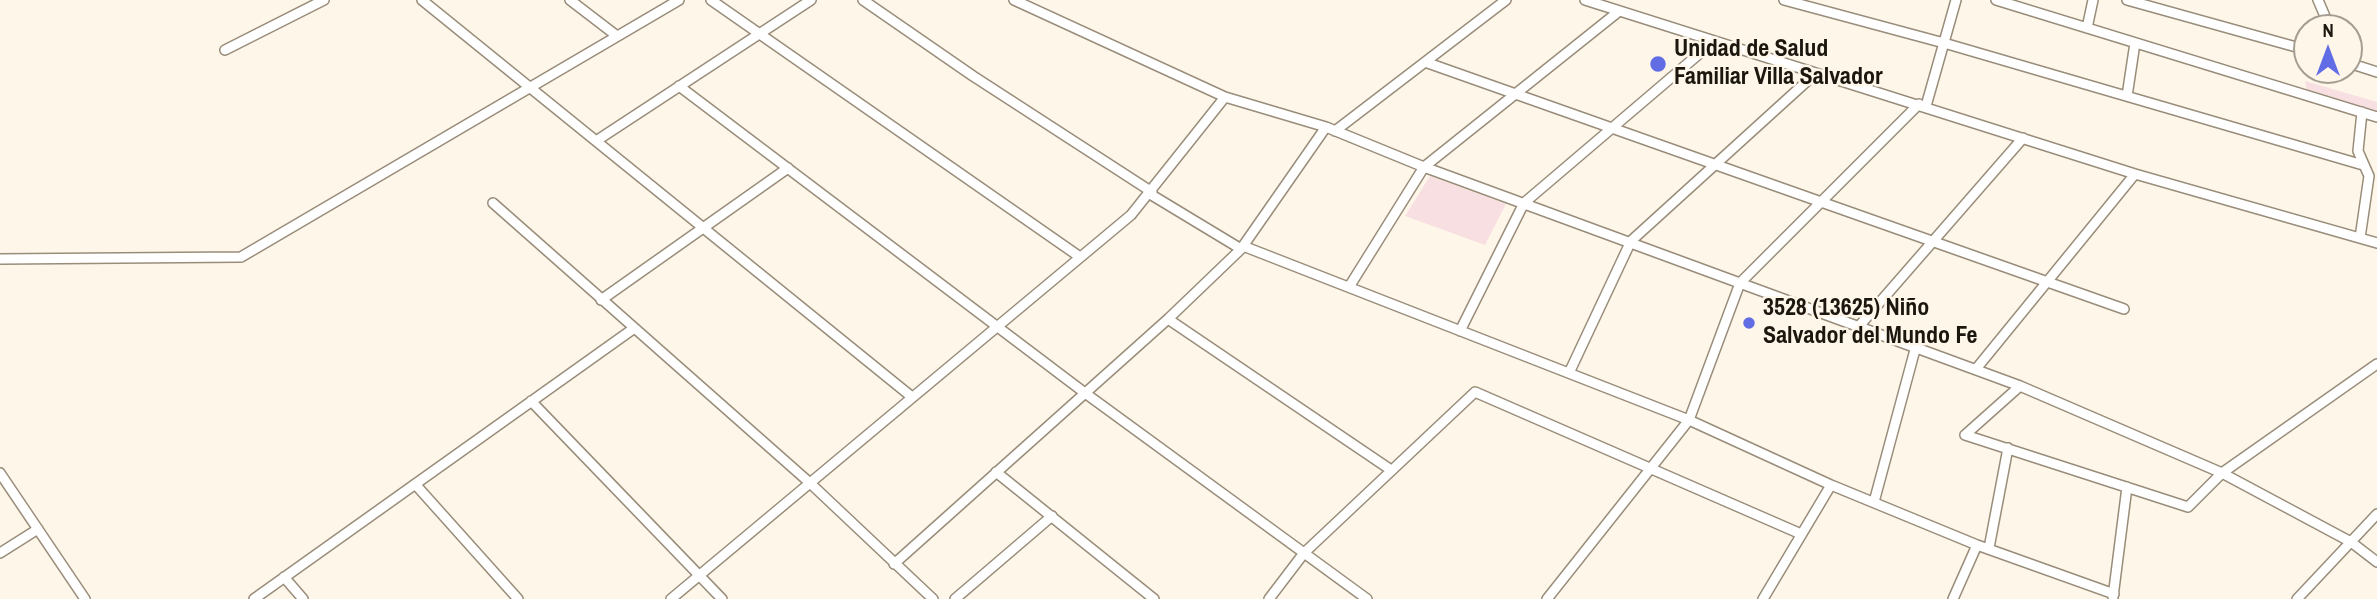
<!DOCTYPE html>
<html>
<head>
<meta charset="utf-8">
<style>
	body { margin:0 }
	#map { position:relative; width:2377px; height:599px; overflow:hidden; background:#fff6ea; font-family:"Archivo Narrow",sans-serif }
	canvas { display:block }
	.north { position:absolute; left:2293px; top:14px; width:70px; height:70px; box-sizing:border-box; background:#fff6ea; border:2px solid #a49d92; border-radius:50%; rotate:0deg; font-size:19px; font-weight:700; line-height:28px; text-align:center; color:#1b170f }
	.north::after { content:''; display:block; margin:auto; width:24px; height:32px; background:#616de5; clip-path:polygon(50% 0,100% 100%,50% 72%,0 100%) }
</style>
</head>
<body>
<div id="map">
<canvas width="2377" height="599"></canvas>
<div class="north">N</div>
</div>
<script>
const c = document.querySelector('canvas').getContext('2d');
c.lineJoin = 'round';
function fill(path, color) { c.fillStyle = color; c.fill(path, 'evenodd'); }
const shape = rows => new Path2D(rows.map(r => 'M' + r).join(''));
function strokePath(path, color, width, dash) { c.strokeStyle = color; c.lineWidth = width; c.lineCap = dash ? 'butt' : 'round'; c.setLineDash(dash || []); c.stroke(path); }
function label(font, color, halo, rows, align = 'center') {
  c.font = font + ' "Archivo Narrow",sans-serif'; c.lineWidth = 5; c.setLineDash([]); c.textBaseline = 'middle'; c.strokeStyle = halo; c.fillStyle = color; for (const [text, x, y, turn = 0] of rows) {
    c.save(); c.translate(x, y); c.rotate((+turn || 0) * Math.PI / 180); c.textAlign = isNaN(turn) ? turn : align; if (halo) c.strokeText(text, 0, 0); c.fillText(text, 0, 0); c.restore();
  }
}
fill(shape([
	[2305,81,2377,102,2377,114,2327,97,2320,97,2312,103,2304,99,2307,91],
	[1430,176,1506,204,1485,245,1405,216]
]), '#f8e0e2');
const minor = shape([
	[422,0,912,397],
	[570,0,617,36],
	[711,0,1080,257],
	[863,0,973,76,1152,192],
	[1014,0,1225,97,1326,127,1424,167,2020,386,2222,473,2351,542,2377,562],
	[1585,0,2135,174,2377,243],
	[1784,0,1944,43,2363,165],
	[1996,0,2377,117],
	[2127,0,2307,50],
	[2318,0,2327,21],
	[2087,28,2093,0],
	[225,50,324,0],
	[1425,62,2124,309],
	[2349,63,2377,72],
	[679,86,1085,393,1367,599],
	[2127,96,2135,43],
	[1926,106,1956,0],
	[1335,131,1506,0],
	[596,141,811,0],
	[1150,194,1241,249],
	[493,203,810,483,933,599],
	[2360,238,2369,176,2358,151,2362,112],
	[1243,246,1689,420,1831,485,1977,545,2114,594],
	[0,259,241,257,679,0],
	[1349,287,1424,167,1618,12],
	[601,300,788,168],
	[1168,319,1391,470],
	[1860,325,2023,138],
	[1460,331,1524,203,1713,42],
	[1976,369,2135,174],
	[1569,373,1631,241,1816,73],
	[531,401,722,599],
	[1965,435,2188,507,2222,473,2377,364],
	[1965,435,2020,386],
	[996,472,1154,599],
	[0,473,85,599],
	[415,484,518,599],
	[1874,502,1916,346],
	[1989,548,2008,448],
	[0,553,38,529],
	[894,564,1168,319,1241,249,1326,127],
	[284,577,303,599],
	[2113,597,2127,487],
	[254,599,633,329],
	[671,599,1131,215,1225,97],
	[955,599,1052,516],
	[1269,599,1304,553,1475,392,1801,534],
	[1547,599,1689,420,1740,283,1919,104],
	[1763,599,1831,485],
	[1953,599,1977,545],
	[2297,599,2377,514]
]);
strokePath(minor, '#998d7a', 12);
strokePath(minor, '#fff', 9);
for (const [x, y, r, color] of [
	[1658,64,9,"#616de5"],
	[1749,323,7,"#616de5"]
]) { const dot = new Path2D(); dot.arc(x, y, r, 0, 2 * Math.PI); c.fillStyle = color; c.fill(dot); strokePath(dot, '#fff6ea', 2.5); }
label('bold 24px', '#1b170f', '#fff6ea', [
	["Unidad de Salud",1674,50],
	["Familiar Villa Salvador",1674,78],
	["3528 (13625) Niño",1763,309],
	["Salvador del Mundo Fe",1763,337]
], 'left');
</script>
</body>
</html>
